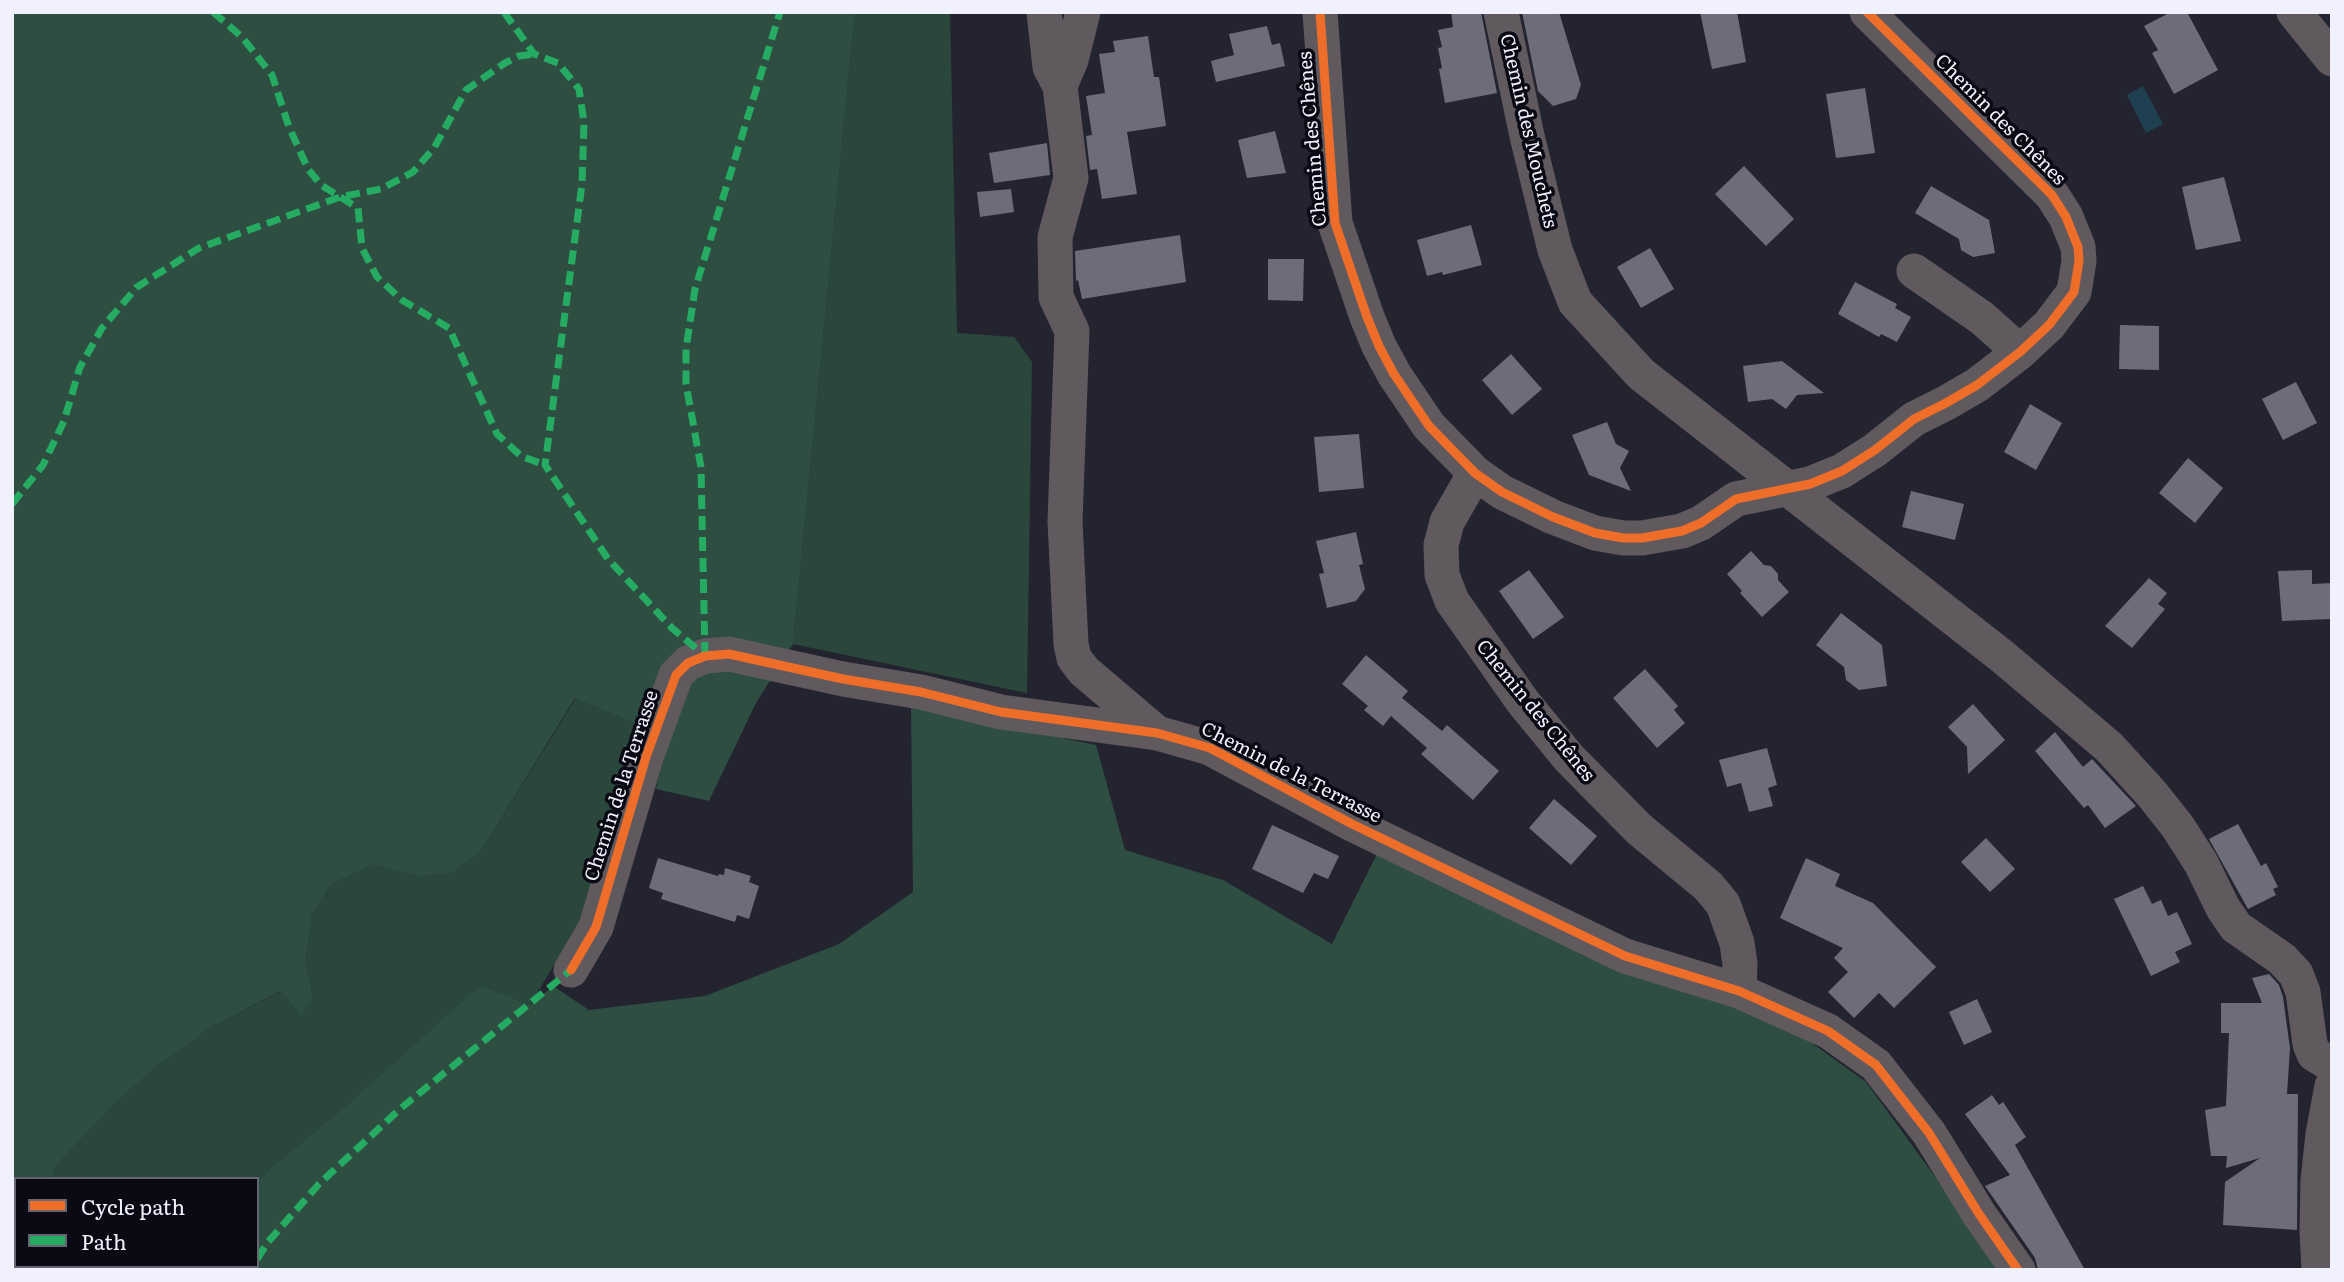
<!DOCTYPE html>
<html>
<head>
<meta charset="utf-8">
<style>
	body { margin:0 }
	#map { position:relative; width:2344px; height:1282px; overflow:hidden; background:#242431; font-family:Literata,serif }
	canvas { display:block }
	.frame { position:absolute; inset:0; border:14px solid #f0f1fd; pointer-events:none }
	.legend { position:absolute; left:14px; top:1177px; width:245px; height:91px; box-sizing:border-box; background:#0a0a14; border:2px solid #666671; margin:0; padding:9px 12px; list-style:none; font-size:21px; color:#f0f1fd }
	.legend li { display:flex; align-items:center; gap:14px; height:35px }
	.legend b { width:35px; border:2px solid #666671 }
</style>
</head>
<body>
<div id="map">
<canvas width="2344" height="1282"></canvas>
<div class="frame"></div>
<ul class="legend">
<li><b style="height:9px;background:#ee6e29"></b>Cycle path</li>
<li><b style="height:9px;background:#26ab63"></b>Path</li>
</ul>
</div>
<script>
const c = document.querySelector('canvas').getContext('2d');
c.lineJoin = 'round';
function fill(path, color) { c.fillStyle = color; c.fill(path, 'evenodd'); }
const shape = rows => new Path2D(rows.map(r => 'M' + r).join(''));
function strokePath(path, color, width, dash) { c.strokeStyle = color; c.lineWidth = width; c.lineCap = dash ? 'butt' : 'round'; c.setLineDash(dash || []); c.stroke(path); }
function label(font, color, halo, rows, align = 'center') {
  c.font = font + ' Literata,serif'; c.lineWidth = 7; c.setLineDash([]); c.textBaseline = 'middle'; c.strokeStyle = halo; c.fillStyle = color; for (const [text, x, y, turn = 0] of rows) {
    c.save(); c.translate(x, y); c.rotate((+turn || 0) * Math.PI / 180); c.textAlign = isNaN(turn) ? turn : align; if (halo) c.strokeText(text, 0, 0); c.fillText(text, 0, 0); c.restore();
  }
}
fill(shape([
	[855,12,950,12,957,333,1014,337,1032,362,1027,693,793,644],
	[576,698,641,726,584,915,530,1005,353,1100,269,1169,257,1183,257,1179,51,1179,57,1165,115,1103,160,1064,212,1027,282,991,300,1015,313,999,306,960,312,915,331,884,374,863,419,876,483,848],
	[18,1266,188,1266,185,1270,17,1270]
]), '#2b473b');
fill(shape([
	[12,12,855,12,793,644,756,703,709,801,656,789,666,741,641,726,575,698,483,848,452,873,419,876,374,864,331,884,312,915,306,960,313,999,301,1016,281,991,212,1027,160,1064,115,1103,57,1165,51,1179,16,1179,17,1270,12,1270],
	[911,706,1096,745,1125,850,1223,880,1332,944,1377,854,1736,1004,1809,1041,1866,1082,2003,1270,185,1270,188,1266,257,1266,257,1183,269,1169,353,1100,480,986,530,1005,553,986,589,1010,705,996,839,944,913,892]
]), '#2e4e42');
fill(shape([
	[2143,86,2163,124,2146,133,2127,95]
]), '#1e4051');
fill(shape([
	[1451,12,1481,12,1497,93,1445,103,1439,69,1442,68,1438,48,1442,47,1438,30,1453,27],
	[1522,12,1559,12,1581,85,1576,99,1553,106,1538,91],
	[1700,12,1737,12,1746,62,1712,69],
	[2171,12,2187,12,2218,70,2174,94,2152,53,2158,50,2144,26],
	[1267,26,1272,45,1280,43,1285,66,1216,82,1211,61,1234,55,1229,34],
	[1148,36,1154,77,1159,77,1166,126,1127,132,1137,194,1102,199,1097,169,1090,170,1086,136,1092,135,1086,96,1105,93,1099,54,1115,52,1113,41],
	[1865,88,1875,153,1836,158,1826,94],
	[1275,131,1286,173,1247,178,1238,140],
	[1047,143,1050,175,994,183,989,153],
	[1744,166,1794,219,1766,246,1715,194],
	[2224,177,2241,241,2196,250,2182,187],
	[1931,186,1989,220,1995,253,1973,257,1961,250,1959,239,1915,213],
	[1011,189,1014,212,980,217,977,192],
	[1471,225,1482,265,1443,275,1442,272,1427,276,1417,240],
	[1180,235,1186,282,1082,299,1078,280,1076,281,1075,251],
	[1650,248,1674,289,1641,308,1617,267],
	[1268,259,1304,259,1303,301,1268,300],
	[1855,282,1897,304,1895,308,1911,317,1897,342,1881,334,1879,337,1838,314],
	[2120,325,2159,326,2159,370,2119,369],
	[1511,354,1542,389,1512,415,1482,380],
	[1782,361,1824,393,1797,395,1786,409,1772,399,1748,402,1743,366],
	[2296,382,2317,423,2283,440,2262,399],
	[2030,404,2062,423,2036,470,2004,452],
	[1607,422,1616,444,1629,451,1620,468,1631,491,1589,475,1572,435],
	[1359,434,1364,488,1319,492,1314,437],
	[2188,458,2223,488,2195,523,2159,493],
	[1911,491,1964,504,1955,540,1902,527],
	[1356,532,1363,564,1359,565,1365,589,1356,601,1327,608,1319,574,1324,573,1316,541],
	[1751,551,1764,565,1771,566,1778,574,1778,580,1789,592,1762,617,1740,593,1742,591,1727,574],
	[1529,570,1564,617,1533,639,1499,591],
	[2312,570,2312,584,2332,583,2332,619,2282,621,2278,571],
	[2149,578,2167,593,2158,604,2165,609,2132,648,2105,626],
	[1841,613,1882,645,1887,686,1859,690,1846,680,1844,667,1816,645],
	[1366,655,1408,691,1402,698,1442,731,1447,725,1499,771,1473,800,1421,754,1427,748,1391,716,1383,726,1364,710,1368,706,1342,684],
	[1645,669,1678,706,1674,710,1685,723,1657,748,1613,698],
	[1973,704,2005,740,1968,774,1967,747,1948,727],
	[2055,732,2083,767,2092,759,2136,806,2105,828,2088,805,2084,808,2035,751],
	[1767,748,1777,785,1768,788,1773,806,1749,812,1741,783,1727,787,1719,760],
	[1554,799,1597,836,1571,865,1529,828],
	[2238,824,2261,866,2266,863,2278,887,2273,889,2276,895,2248,909,2209,839],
	[1272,825,1339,856,1328,879,1314,873,1303,893,1252,869],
	[1986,838,2015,869,1990,892,1961,862],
	[658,858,718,876,719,874,724,875,725,868,751,876,749,882,759,886,749,919,737,915,735,922,661,899,663,893,649,888],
	[1806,858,1840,874,1835,886,1873,903,1936,967,1894,1008,1879,993,1854,1018,1828,992,1848,972,1834,958,1843,948,1780,918],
	[2143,886,2152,904,2161,900,2168,916,2177,912,2192,944,2175,952,2180,962,2151,976,2114,899],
	[2269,974,2279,985,2283,997,2290,1048,2287,1094,2298,1094,2297,1230,2223,1225,2225,1182,2260,1158,2226,1168,2227,1156,2211,1156,2205,1110,2226,1106,2229,1033,2221,1033,2221,1003,2262,1003,2252,978],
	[1977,999,1992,1032,1964,1045,1949,1012],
	[1992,1095,1999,1105,2003,1102,2026,1137,2015,1145,2085,1270,2038,1270,2035,1258,1985,1186,2010,1175,1965,1114]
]), '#6d6d7a');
strokePath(shape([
	[1044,12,1050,67,1060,86],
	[1083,12,1071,60,1060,86,1071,178,1055,237,1056,297,1072,331,1065,521,1071,644,1074,658,1084,671,1157,733],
	[1320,12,1335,223,1367,317,1379,346,1394,374,1429,426,1475,473,1502,492,1553,517,1595,533,1623,538,1642,538,1682,531,1701,523,1736,499,1810,484,1842,471,1875,450,1914,419,1946,403,1977,385,2020,352,2049,325,2074,292,2079,261,2078,247,2066,217,2052,195,1867,12],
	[1501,12,1527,136,1555,250,1575,302,1641,374,2003,657,2109,747,2152,794,2178,827,2201,863,2223,908,2236,927,2282,959,2296,974,2303,992,2310,1044,2314,1054,2332,1065],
	[2294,12,2332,59],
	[1914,271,1982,318,2020,352],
	[1475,473,1447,522,1441,545,1442,575,1452,601,1523,702,1569,758,1639,829,1708,886,1723,904,1737,943,1740,964,1739,991],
	[571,970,596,927,646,757,676,675,688,663,705,656,729,654,843,679,921,692,1001,712,1157,733,1210,748,1352,824,1625,956,1739,991,1828,1031,1876,1065,1929,1133,1979,1214,2018,1270],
	[2319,1270,2317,1231,2318,1181,2323,1134,2332,1086]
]), '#605a5f', 35);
strokePath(shape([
	[213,12,242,37,272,75,289,127,308,169,321,185,358,208,362,248,377,277,402,300,449,328,497,434,521,456,545,465],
	[504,12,534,54,558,63,579,89,584,122,582,184,545,465,608,559,672,628,705,656],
	[12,504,43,465,64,421,80,367,102,328,137,287,199,248,340,197,381,189,413,172,434,148,466,90,505,63,519,56,534,54],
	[705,656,701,467,686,384,686,349,695,289,780,12],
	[257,1259,268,1242,319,1184,400,1109,571,970],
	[250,1270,252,1266]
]), '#26ab63', 7, [14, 7]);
strokePath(shape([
	[1320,12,1335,223,1367,317,1379,346,1394,374,1429,426,1475,473,1502,492,1553,517,1595,533,1623,538,1642,538,1682,531,1701,523,1736,499,1810,484,1842,471,1875,450,1914,419,1946,403,1977,385,2020,352,2049,325,2074,292,2079,261,2078,247,2066,217,2052,195,1867,12],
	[571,970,596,927,646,757,676,675,688,663,705,656,729,654,843,679,921,692,1001,712,1157,733,1210,748,1352,824,1625,956,1739,991,1828,1031,1876,1065,1929,1133,1979,1214,2018,1270]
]), '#ee6e29', 9);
label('19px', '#f0f1fd', '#0a0a14', [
	["Chemin des Chênes",2000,120,45],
	["Chemin des Mouchets",1528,131,77],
	["Chemin des Chênes",1313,139,-95],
	["Chemin des Chênes",1535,711,51],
	["Chemin de la Terrasse",1291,773,27],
	["Chemin de la Terrasse",622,786,-72]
]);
</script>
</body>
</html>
